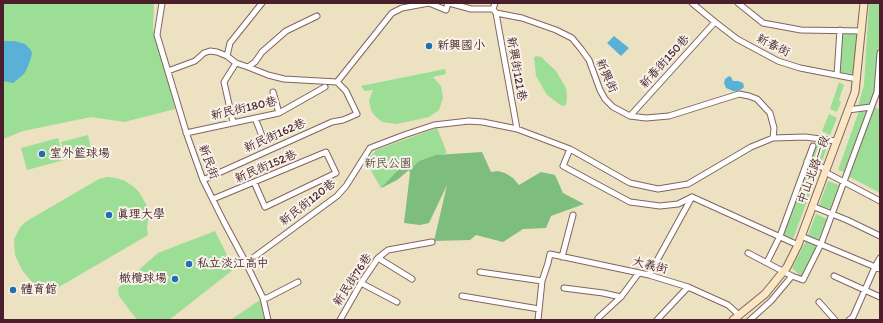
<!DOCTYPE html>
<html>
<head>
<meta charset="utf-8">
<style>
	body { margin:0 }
	#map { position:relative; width:883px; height:323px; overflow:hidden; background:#ece1c1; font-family:Itim,sans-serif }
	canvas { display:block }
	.frame { position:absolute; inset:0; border:4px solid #4a1f2b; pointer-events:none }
</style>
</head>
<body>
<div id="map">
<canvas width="883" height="323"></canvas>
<div class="frame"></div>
</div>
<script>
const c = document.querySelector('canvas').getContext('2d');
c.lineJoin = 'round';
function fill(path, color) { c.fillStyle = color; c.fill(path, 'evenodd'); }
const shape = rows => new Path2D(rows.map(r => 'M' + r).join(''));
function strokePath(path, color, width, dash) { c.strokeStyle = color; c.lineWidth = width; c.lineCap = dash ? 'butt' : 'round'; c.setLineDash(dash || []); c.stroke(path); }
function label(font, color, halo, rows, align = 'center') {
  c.font = font + ' Itim,"LXGW WenKai TC",sans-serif'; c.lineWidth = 4; c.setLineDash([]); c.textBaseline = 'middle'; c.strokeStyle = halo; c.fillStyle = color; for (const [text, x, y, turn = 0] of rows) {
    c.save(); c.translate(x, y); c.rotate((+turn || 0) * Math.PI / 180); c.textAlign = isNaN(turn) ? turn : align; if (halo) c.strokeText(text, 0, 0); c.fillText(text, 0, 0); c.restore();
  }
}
fill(shape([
	[3,3,154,3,153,29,167,72,175,109,124,122,91,117,23,131,3,139],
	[869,3,880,3,880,32,876,91,870,105,858,106,864,85],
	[842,33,858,34,853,74,839,72],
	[536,56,541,57,556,71,566,88,567,99,566,105,562,106,547,95,536,76,534,58],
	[445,69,446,74,433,77,441,86,443,98,439,110,429,117,397,124,382,122,374,115,371,110,369,101,373,90,365,91,361,86],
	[839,82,844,85,839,100,841,102,837,112,830,109],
	[875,107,880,110,880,193,848,176],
	[868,110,844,172,838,170,859,111],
	[829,114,837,118,830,135,822,131],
	[437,128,447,153,419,161,397,180,381,188,366,162,376,150],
	[88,135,91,149,65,155,61,142],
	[58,138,64,160,27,170,21,148],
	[816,143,827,147,821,164,810,160],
	[809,164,819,168,793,239,783,235],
	[107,177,116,178,125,181,134,187,139,192,147,206,149,214,147,228,148,235,59,287,44,288,32,282,22,270,15,255,14,239,21,226,27,221,99,179],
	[828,181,839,185,830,209,819,205],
	[816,214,827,219,818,240,808,235],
	[215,231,234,269,169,320,137,320,119,296,118,288,158,253],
	[806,241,817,246,802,277,792,268],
	[260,300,265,320,233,320,232,319]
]), '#9cde95');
fill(shape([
	[482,152,491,172,498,171,505,173,513,178,519,185,541,172,555,175,563,193,584,204,551,216,546,228,523,229,503,242,476,235,470,240,434,241,447,185,429,223,420,225,404,223,410,173,409,170,397,180,381,188,405,163,409,170,419,161,436,155]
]), '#7dbd7e');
fill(shape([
	[614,36,629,48,621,56,607,43],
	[3,41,14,41,25,44,30,49,32,53,31,58,26,71,23,75,13,83,3,81],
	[729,76,731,77,733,81,738,81,743,83,744,87,742,89,738,91,733,91,726,88,724,83,725,79]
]), '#5ab1d7');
const street = shape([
	[162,3,157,35,187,135,203,180,224,222,246,263,263,298,268,320],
	[262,3,230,43,227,56,236,63,248,67,255,62,262,52,286,31,317,16],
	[449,3,471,9,493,9],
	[692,3,715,22,737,39,778,61,800,68,857,79],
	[738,3,763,23,801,30,862,31],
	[493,9,496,13,522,18,556,30,572,38,581,49,589,60,600,90,605,99,613,107,630,116,646,118,669,116,739,94,749,96,757,99,770,113,774,128,773,138],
	[493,9,495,3],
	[496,13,517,129],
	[168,71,195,61,204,53,210,51,217,52,227,56],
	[837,75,840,30],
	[337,82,392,13,402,8,429,3,446,10,448,3],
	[273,92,279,113],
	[848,110,871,107],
	[630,116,715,22],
	[255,118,262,136],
	[233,122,224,82,236,63],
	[186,133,279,113,325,87],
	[570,149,563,166,630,202,660,206,678,204,692,197,798,245],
	[807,161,826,169],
	[825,172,880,201],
	[203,180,332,122,343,120,357,114,346,91,337,82,284,79,268,75,248,67],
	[213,199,254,182,326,152,336,173,265,207,254,182],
	[812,206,847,220,880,236],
	[801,236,880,269],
	[748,253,792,276,803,280,821,244,877,92,880,53],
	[562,257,573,215],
	[378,258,412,279],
	[767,262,780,236,813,146],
	[246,263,337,196,346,186,370,148,404,135,434,125,469,121,483,122,517,129,570,149,630,183,658,189,688,184,751,147,773,138,805,137,836,141],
	[480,272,542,281],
	[649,275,692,197],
	[834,276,880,297],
	[361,283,397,302],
	[564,288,603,293,621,297,638,274],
	[462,296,539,309],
	[263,298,267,298,298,282],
	[819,302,835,320],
	[598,318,621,297],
	[340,320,361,283,378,258,388,250,432,242],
	[538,320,542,281,548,263,550,254,649,275,688,287,728,305,739,315],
	[657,320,688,287],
	[750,320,771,301,792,276],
	[849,320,853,317,875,267,880,258]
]);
const secondary = shape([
	[733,320,765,294,787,267,798,245,855,92,864,3]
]);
strokePath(street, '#836360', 7);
strokePath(secondary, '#836360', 9);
strokePath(street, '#fff', 5);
strokePath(secondary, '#fbe6c3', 7);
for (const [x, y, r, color] of [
	[429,46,4,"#1f6fb2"],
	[42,154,4,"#1f6fb2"],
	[109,215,4,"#1f6fb2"],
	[189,264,4,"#1f6fb2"],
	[175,279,4,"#1f6fb2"],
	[13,290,4,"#1f6fb2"]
]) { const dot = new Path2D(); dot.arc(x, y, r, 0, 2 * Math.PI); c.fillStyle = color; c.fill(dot); strokePath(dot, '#f7f3e8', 1.5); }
label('12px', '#4a1f2b', '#f7f3e8', [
	["新興國小",437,46],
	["室外籃球場",50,154],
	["真理大學",117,215],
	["私立淡江高中",197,264],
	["橄欖球場",167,279,"right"],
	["體育館",21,290]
], 'left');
label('12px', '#4a1f2b', '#f7f3e8', [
	["新春街",773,46,26],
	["新春街150巷",665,62,-48],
	["新興街121巷",516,69,80],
	["新興街",606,76,66],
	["新民街180巷",244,109,-13],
	["新民街162巷",275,136,-24],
	["新民街",208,162,69],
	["新民街152巷",266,167,-23],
	["中山北路一段",814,170,-70],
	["新民街120巷",308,203,-38],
	["大義街",650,266,14],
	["新民街76巷",353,280,-57]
]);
label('12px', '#5e4f46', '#f7f3e8', [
	["新民公園",388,164]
]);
</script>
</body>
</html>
